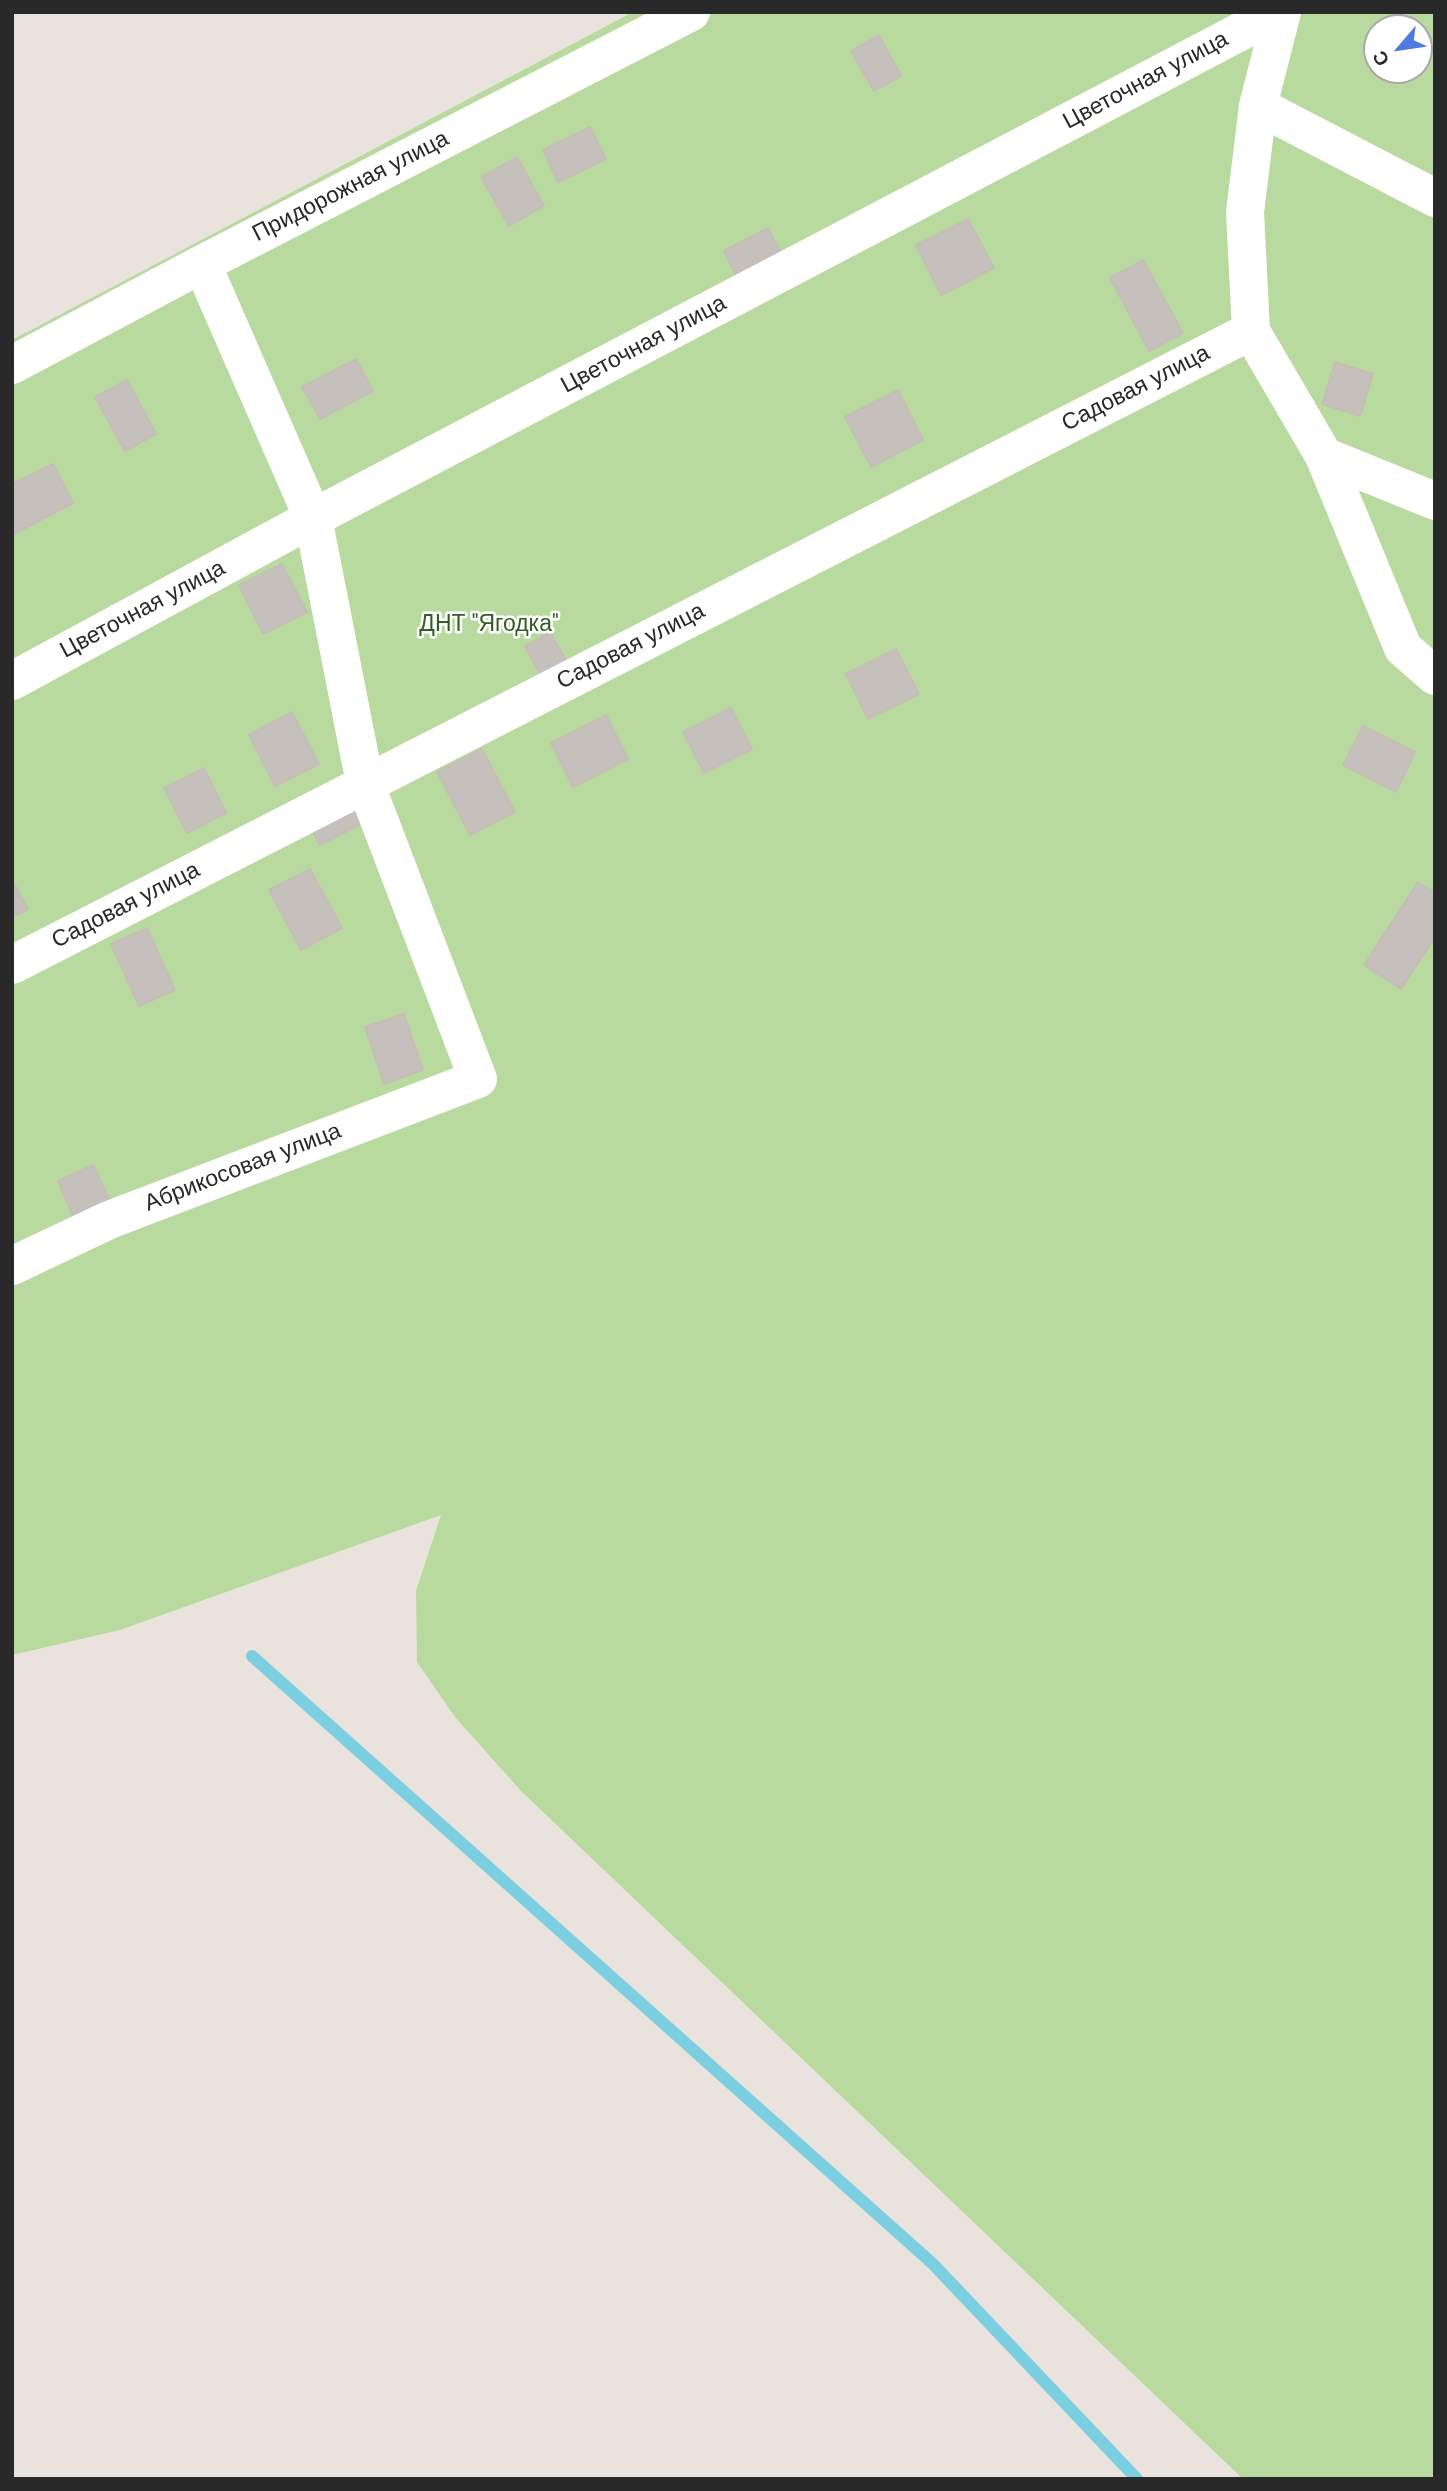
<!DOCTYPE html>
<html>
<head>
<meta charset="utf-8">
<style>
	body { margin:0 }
	#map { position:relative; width:1447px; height:2491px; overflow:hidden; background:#eae3dd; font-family:"DM Sans",sans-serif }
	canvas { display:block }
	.frame { position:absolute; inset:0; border:14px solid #292929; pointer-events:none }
	.north { position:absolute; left:1363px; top:14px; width:70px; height:70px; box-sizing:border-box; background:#fff; border:2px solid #a9a9a9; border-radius:50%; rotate:241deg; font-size:19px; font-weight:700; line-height:28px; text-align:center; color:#292929 }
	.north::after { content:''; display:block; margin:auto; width:24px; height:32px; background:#4f7ae4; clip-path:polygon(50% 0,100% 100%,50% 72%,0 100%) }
</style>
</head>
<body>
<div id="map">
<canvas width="1447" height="2491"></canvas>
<div class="frame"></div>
<div class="north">С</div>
</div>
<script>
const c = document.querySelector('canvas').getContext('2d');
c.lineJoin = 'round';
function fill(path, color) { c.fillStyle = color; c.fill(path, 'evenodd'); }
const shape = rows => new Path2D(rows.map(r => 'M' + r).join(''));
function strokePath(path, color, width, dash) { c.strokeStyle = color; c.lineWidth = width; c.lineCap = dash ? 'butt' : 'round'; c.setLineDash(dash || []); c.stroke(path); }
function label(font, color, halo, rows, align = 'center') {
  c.font = font + ' "DM Sans",sans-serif'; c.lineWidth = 5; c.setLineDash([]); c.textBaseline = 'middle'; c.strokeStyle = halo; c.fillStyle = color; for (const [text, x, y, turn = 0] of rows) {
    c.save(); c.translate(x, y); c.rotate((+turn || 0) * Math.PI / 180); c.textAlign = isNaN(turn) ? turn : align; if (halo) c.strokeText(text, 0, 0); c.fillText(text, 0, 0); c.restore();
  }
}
fill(shape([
	[633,12,1435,12,1435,2479,1243,2479,521,1791,455,1717,417,1662,416,1591,441,1515,120,1630,12,1655,12,340],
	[1377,28,1419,28,1419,70,1377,70]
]), '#b9da9f');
strokePath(shape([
	[252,1656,933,2264,1137,2479]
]), '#7bcfe0', 12);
const building = shape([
	[879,35,901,76,874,91,851,51,879,35],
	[590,127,606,159,558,182,543,150,590,127],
	[517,157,544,206,509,226,481,177,517,157],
	[968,219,994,268,941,295,916,245,968,219],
	[768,228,784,259,739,281,724,251,768,228],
	[1143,260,1183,333,1149,351,1110,278,1143,260],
	[356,359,373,391,320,419,302,387,356,359],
	[1335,362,1373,374,1360,416,1322,404,1335,362],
	[127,380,156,434,125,451,95,397,127,380],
	[898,390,923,440,871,467,845,417,898,390],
	[53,464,73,503,12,535,12,484,53,464],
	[282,564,307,612,263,634,239,585,282,564],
	[550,632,567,662,541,676,525,646,550,632],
	[896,649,919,694,868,719,846,674,896,649],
	[731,708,752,749,704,773,683,732,731,708],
	[292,712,319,764,275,786,249,735,292,712],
	[606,715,628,759,573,787,551,743,606,715],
	[1363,726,1415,752,1396,792,1343,765,1363,726],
	[482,749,515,812,470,835,437,772,482,749],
	[204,768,226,813,187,833,164,788,204,768],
	[356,793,370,819,320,845,306,820,356,793],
	[310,869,342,928,301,950,269,890,310,869],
	[12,880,28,909,12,917,12,880],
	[1418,882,1435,893,1435,937,1401,989,1364,965,1418,882],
	[147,928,175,990,139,1006,111,944,147,928],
	[404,1014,423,1070,384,1084,365,1027,404,1014],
	[93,1165,110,1200,73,1216,58,1181,93,1165]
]);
fill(building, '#c5c0bc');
strokePath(building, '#c5beb7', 2);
strokePath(shape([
	[1282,12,1258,106,1245,212,1251,331,1324,456,1403,648,1435,676],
	[1258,106,1435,198],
	[12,365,202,264,691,12],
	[1324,456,1435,501],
	[12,681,313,518,1278,12],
	[12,965,1251,331],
	[12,1266,109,1220,478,1079,365,783,313,518,202,264]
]), '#fff', 38);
label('23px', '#292929', '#fff', [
	["Цветочная улица",1146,81,-28],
	["Придорожная улица",351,187,-27],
	["Цветочная улица",644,345,-28],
	["Садовая улица",1136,389,-27],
	["Цветочная улица",143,610,-28],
	["Садовая улица",631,647,-27],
	["Садовая улица",126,906,-27],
	["Абрикосовая улица",243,1168,-21]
]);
label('23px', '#345d22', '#fff', [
	["ДНТ \"Ягодка\"",489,625]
]);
</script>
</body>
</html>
